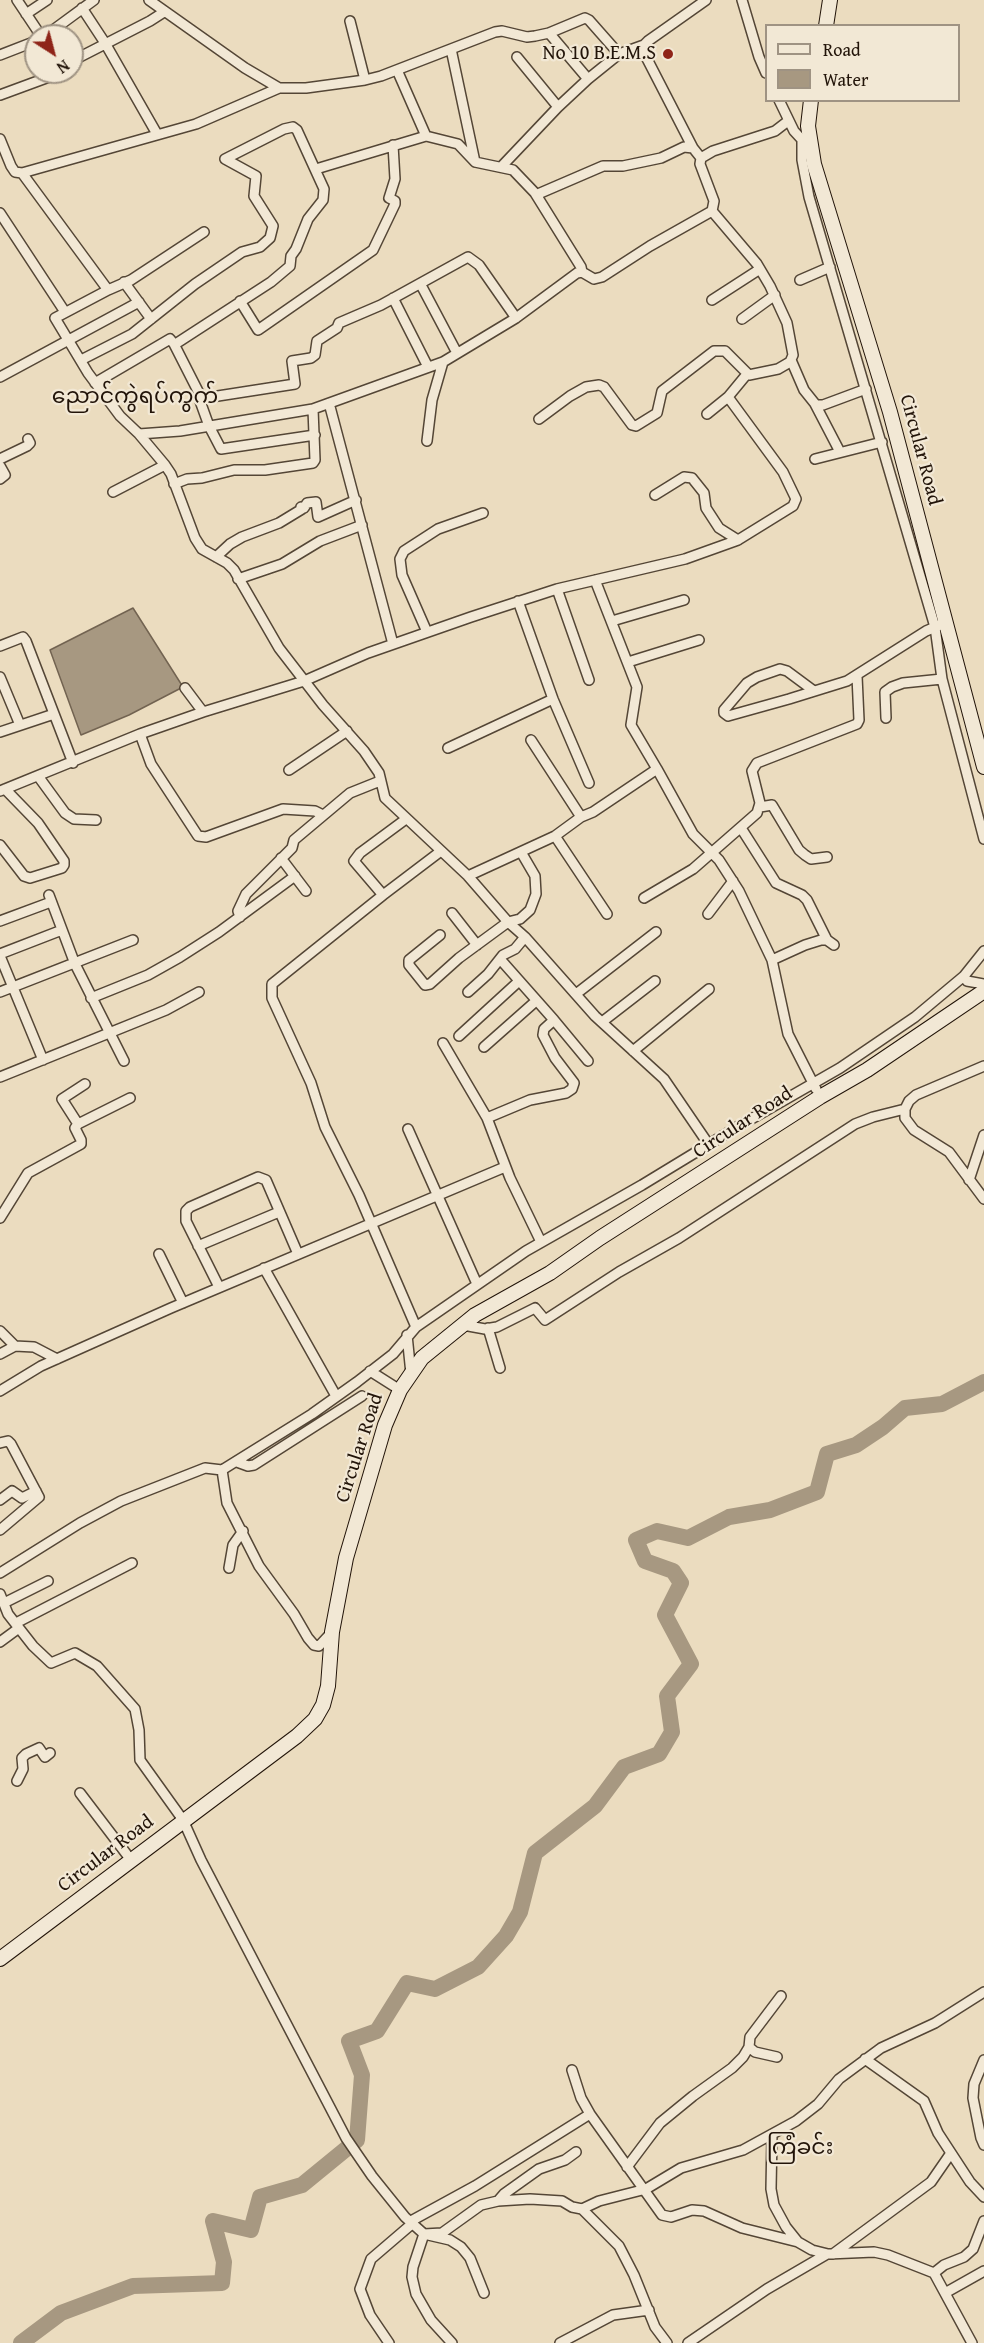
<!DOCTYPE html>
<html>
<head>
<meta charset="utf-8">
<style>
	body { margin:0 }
	#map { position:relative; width:984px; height:2343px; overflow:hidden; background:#ebdcbf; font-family:"Gentium Book Plus",serif }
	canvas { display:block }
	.legend { position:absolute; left:765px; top:24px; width:195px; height:78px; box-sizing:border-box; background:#f2e8d5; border:2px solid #9f9383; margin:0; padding:8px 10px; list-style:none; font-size:18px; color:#221409 }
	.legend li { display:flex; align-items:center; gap:12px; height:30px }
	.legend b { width:30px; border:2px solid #9f9383 }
	.north { position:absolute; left:24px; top:24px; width:60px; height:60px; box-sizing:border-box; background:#f2e8d5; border:2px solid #9f9383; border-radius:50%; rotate:144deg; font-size:16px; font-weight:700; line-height:24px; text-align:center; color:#221409 }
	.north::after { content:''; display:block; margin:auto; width:21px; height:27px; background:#8f2418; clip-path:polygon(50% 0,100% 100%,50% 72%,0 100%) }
</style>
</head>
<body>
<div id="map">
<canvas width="984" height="2343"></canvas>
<ul class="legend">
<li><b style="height:8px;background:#f2e8d5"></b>Road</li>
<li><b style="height:16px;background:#a79881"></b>Water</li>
</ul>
<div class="north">N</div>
</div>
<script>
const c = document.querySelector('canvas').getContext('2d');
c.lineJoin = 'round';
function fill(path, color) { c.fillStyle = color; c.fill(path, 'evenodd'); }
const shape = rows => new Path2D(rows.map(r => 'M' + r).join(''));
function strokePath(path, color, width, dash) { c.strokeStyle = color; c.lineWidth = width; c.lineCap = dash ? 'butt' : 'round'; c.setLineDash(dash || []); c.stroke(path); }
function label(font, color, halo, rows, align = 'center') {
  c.font = font + ' "Gentium Book Plus","Noto Sans Myanmar",serif'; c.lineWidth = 4.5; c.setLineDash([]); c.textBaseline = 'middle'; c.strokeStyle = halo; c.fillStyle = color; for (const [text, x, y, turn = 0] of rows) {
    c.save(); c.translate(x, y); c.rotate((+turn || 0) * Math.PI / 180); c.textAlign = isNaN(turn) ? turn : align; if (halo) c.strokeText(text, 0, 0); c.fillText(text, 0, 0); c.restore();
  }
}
const water = shape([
	[133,608,183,687,129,715,81,735,50,650,133,608]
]);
fill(water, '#a79881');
strokePath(water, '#726351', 1.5);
strokePath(shape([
	[21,2343,61,2313,133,2286,222,2283,224,2262,213,2221,251,2230,260,2197,302,2185,357,2140,362,2075,349,2041,377,2031,407,1983,435,1989,478,1967,506,1936,520,1912,535,1853,595,1806,624,1767,659,1754,672,1732,667,1696,691,1664,665,1615,681,1583,673,1571,645,1561,636,1540,657,1531,688,1538,729,1517,770,1510,817,1492,827,1454,856,1445,883,1427,905,1408,942,1404,984,1382]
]), '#a79881', 16);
const minor = shape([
	[17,0,41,36],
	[149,0,245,68,279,88,306,88,365,80,381,76,495,32,502,31,527,37,535,36,549,33,585,18,589,20,619,54],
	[742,0,759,57,766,73],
	[82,8,105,43,157,134],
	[26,14,47,0],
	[350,21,365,80],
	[549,33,588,79],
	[45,36,94,0],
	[451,49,475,162],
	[0,55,36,41],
	[517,57,558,107],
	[72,61,150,21,164,12],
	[397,70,426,136],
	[0,95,57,74,57,72],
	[779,100,794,131,806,144],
	[0,139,11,166,15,172,22,173,196,124,279,88],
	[802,141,802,160,809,197,935,627,942,679,984,839],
	[693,148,643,51,644,45,648,41,706,0],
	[502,166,558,107,588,79,619,54,644,45],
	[316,169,426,136,458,144,475,162,513,170,535,193,538,194,603,166,623,166,661,158,684,147,693,148,701,158],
	[22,173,108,290,131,280,204,232],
	[535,193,581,267,582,272],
	[0,213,65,312],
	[800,280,830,267],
	[124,282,151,319],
	[421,285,457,353],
	[108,290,55,318,88,373,120,416,139,434,165,465,171,474,195,538,202,549,227,563,234,570,279,648,323,705,364,751,379,773,385,798,468,876,508,922,525,937,515,949,503,955,488,974,468,992],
	[393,298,428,367],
	[712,300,760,269],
	[240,301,258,330,373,250,395,204,395,201,389,198,395,179,393,145],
	[742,319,775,295],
	[174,344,202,399],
	[81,360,132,334,195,284,242,252,260,247,270,238,273,226,254,196,256,176,225,159,284,129,293,127,297,130,324,189,323,200,308,219,296,249,291,256,290,266,271,282,177,343,174,344,170,339,95,383],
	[791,360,804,390,816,405,823,405,866,389],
	[0,377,139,302],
	[329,403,393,644],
	[815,404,840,452],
	[707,414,728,397,747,374],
	[539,419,570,396,586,387,599,385,604,387,632,425,636,426,657,413,662,391,714,351,725,351,749,375,778,369,790,362,793,355,787,323,770,286,757,264,712,211],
	[139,434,180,431,313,409,443,362,516,318,577,273,582,272,594,279,602,277,650,246,712,211,714,201,700,164,701,158,713,151,775,131,788,121],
	[315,435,221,449,209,426,200,401,205,398,295,384,292,361,311,358,315,355,317,341,337,328,339,323,381,305,468,257,479,265,516,318],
	[427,441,432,400,443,362],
	[0,459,27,446,30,443,28,439],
	[815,459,882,442],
	[0,466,5,475,0,479],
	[174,484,187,479,202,478,234,470,265,470,313,463,315,460,313,409],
	[113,492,165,465],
	[655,495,684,477,692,478,704,493,706,508,719,528,738,540],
	[216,557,230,544,242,537,279,523,302,509,301,507,304,508,307,503,316,502,318,517,356,500],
	[238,579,282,564,320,541,362,525],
	[557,589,589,680],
	[518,601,553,699,589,783],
	[612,621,684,600],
	[427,632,402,575,400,559,404,551,438,529,483,513],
	[0,646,23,637,26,641,73,763],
	[628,662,699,640],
	[0,677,20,725],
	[185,688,203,712],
	[814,691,787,671,780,669,757,677,747,683,724,710,724,713,728,716,789,699,847,681,926,631,940,625],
	[886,718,885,692,892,687,903,683,942,679],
	[0,732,54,714],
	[140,734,151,764,198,836,206,837,283,809,315,811,323,815],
	[531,740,581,817],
	[448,748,553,699],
	[657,769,693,834,719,860,739,891,772,960,788,1034,816,1089],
	[289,770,347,731],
	[38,776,65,813,74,819,96,820],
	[0,791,140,734,203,712,304,681,368,653,471,617,557,589,685,559,738,540,793,506,796,499,783,472,728,397],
	[760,807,772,805,799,850,805,855,811,859,827,857],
	[406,819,360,853,354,861,383,895,441,851],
	[741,828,776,883,802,895,807,900,827,940],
	[555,836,607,914],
	[0,845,24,876,30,878,62,868,64,865,64,861,38,823,5,789],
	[281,858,306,891],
	[468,876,555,836,581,817,593,812,657,769,631,725,637,687,595,580],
	[49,895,75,964,124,1061],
	[383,895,272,984,272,998,311,1083,325,1127,359,1195,416,1327],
	[644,898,693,869,757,813,760,803,752,771,757,763,857,724,859,720,857,676],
	[452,913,477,945],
	[708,914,733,881],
	[240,917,238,911,246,894,292,848,294,840,350,793,380,781],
	[0,921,51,902],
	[440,935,409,960,409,965,425,985,430,984,459,958,508,922,520,919,530,910,536,894,535,876,521,852],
	[525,937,595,1016,664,1079,709,1145],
	[984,951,964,976,967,981,984,984],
	[0,954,62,930],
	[0,956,43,1060],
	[772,960,805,945,821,940,827,940,834,945],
	[0,992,133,940],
	[576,994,656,932],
	[91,998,148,975,180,957,219,932,295,876],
	[554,1020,588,1061],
	[602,1022,655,981],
	[459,1036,518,982],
	[443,1043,487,1118,510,1178,541,1242],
	[484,1047,536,1001],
	[633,1051,709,989],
	[984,1066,916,1095,909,1101,905,1109,905,1118,914,1130,949,1152,984,1199],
	[0,1077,166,1010,199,992],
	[487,1118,530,1100,566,1093,572,1089,574,1083,555,1058,543,1035,544,1029,554,1020,500,959],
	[78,1124,130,1098],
	[408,1129,477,1284],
	[969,1180,984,1135],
	[0,1218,28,1173,81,1144,81,1140,75,1128,78,1124,62,1099,85,1084],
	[198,1246,279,1212],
	[159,1254,183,1303],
	[264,1268,336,1396],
	[219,1287,186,1221,186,1211,190,1207,258,1177,266,1180,298,1254],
	[463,1325,485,1329,497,1327,535,1308,545,1320,619,1272,679,1238,855,1124,873,1117,905,1109],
	[488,1328,500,1368],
	[0,1331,15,1346,34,1347,57,1359],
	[407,1335,411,1374],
	[0,1354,15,1346],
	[370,1371,400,1390],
	[0,1391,41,1366,171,1308,505,1167],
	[0,1443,8,1441,11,1444,39,1497,0,1530],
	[237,1462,248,1466,254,1465,362,1396],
	[0,1500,12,1491,22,1498,36,1491],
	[229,1568,233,1545,243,1531],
	[0,1573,80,1523,121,1501,205,1468,222,1470],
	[0,1594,8,1614,33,1646,51,1663,75,1653,97,1666,135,1709,139,1730,140,1760,183,1820,201,1860,346,2138,372,2176,405,2217,424,2234,450,2240,461,2247,470,2258,484,2293],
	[4,1603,48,1581],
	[16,1623,132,1563],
	[332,1632,319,1646,314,1645,308,1638,294,1614,259,1566,227,1503,222,1470,312,1414,357,1382,393,1354,416,1327,526,1251,642,1185,739,1126,840,1068,915,1017,964,976],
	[0,1642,19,1628],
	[17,1781,23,1769,22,1758,26,1754,39,1748,45,1757,50,1753],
	[80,1793,131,1860],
	[749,2047,755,2052,777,2057],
	[865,2059,924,2101,938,2133,970,2182,984,2197],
	[984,2060,974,2084,973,2098,981,2138,984,2145],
	[572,2070,581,2098,590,2114,662,2215,671,2217,692,2210,704,2211,742,2228,798,2242],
	[772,2136,771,2189,774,2205,786,2227,798,2242,812,2250,828,2254,874,2252,888,2255,934,2273,972,2343],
	[627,2167,660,2123,693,2096,732,2068,743,2057,749,2047,750,2037,781,1996],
	[498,2201,504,2194,539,2169,565,2160,576,2152],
	[582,2209,619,2246,634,2275,655,2327,667,2343],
	[411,2221,475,2186,590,2114],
	[833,2254,931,2182,951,2153],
	[934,2273,944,2265,964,2257,973,2249,984,2221],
	[945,2293,984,2271],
	[389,2343,370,2315,360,2289,371,2259,413,2223],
	[452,2343,431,2320,416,2294,412,2277,413,2267,424,2234,442,2233,481,2205,498,2201,530,2199,562,2201,572,2207,582,2209,599,2201,646,2189,681,2168,743,2150,796,2121,818,2104,839,2079,881,2048,935,2023,984,1992],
	[560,2343,613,2315,649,2310],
	[688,2343,767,2289,827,2254]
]);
const secondary = shape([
	[826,26,830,0],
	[811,100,808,126,814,164,890,412,984,767],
	[0,1959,297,1736,315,1719,323,1705,328,1686,332,1632,346,1558,385,1425,400,1390,422,1358,475,1315,550,1273,600,1238,820,1097,867,1070,984,991]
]);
strokePath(minor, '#544636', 12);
strokePath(secondary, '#221409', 16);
strokePath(minor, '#f2e8d5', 9);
strokePath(secondary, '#f2e8d5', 14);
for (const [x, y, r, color] of [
	[668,54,6,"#8f2418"]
]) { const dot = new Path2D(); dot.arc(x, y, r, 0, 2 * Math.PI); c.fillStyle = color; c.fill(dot); strokePath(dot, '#f2e8d5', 2); }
label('20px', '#221409', '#f2e8d5', [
	["No 10 B.E.M.S",656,54]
], 'right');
label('20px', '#221409', '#f2e8d5', [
	["Circular Road",920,450,75],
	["Circular Road",743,1123,-33],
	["Circular Road",360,1448,-72],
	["Circular Road",106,1854,-37]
]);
label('22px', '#221409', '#f2e8d5', [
	["ညောင်ကွဲရပ်ကွက်",135,397],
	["ကြံခင်း",800,2148]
]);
</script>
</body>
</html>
